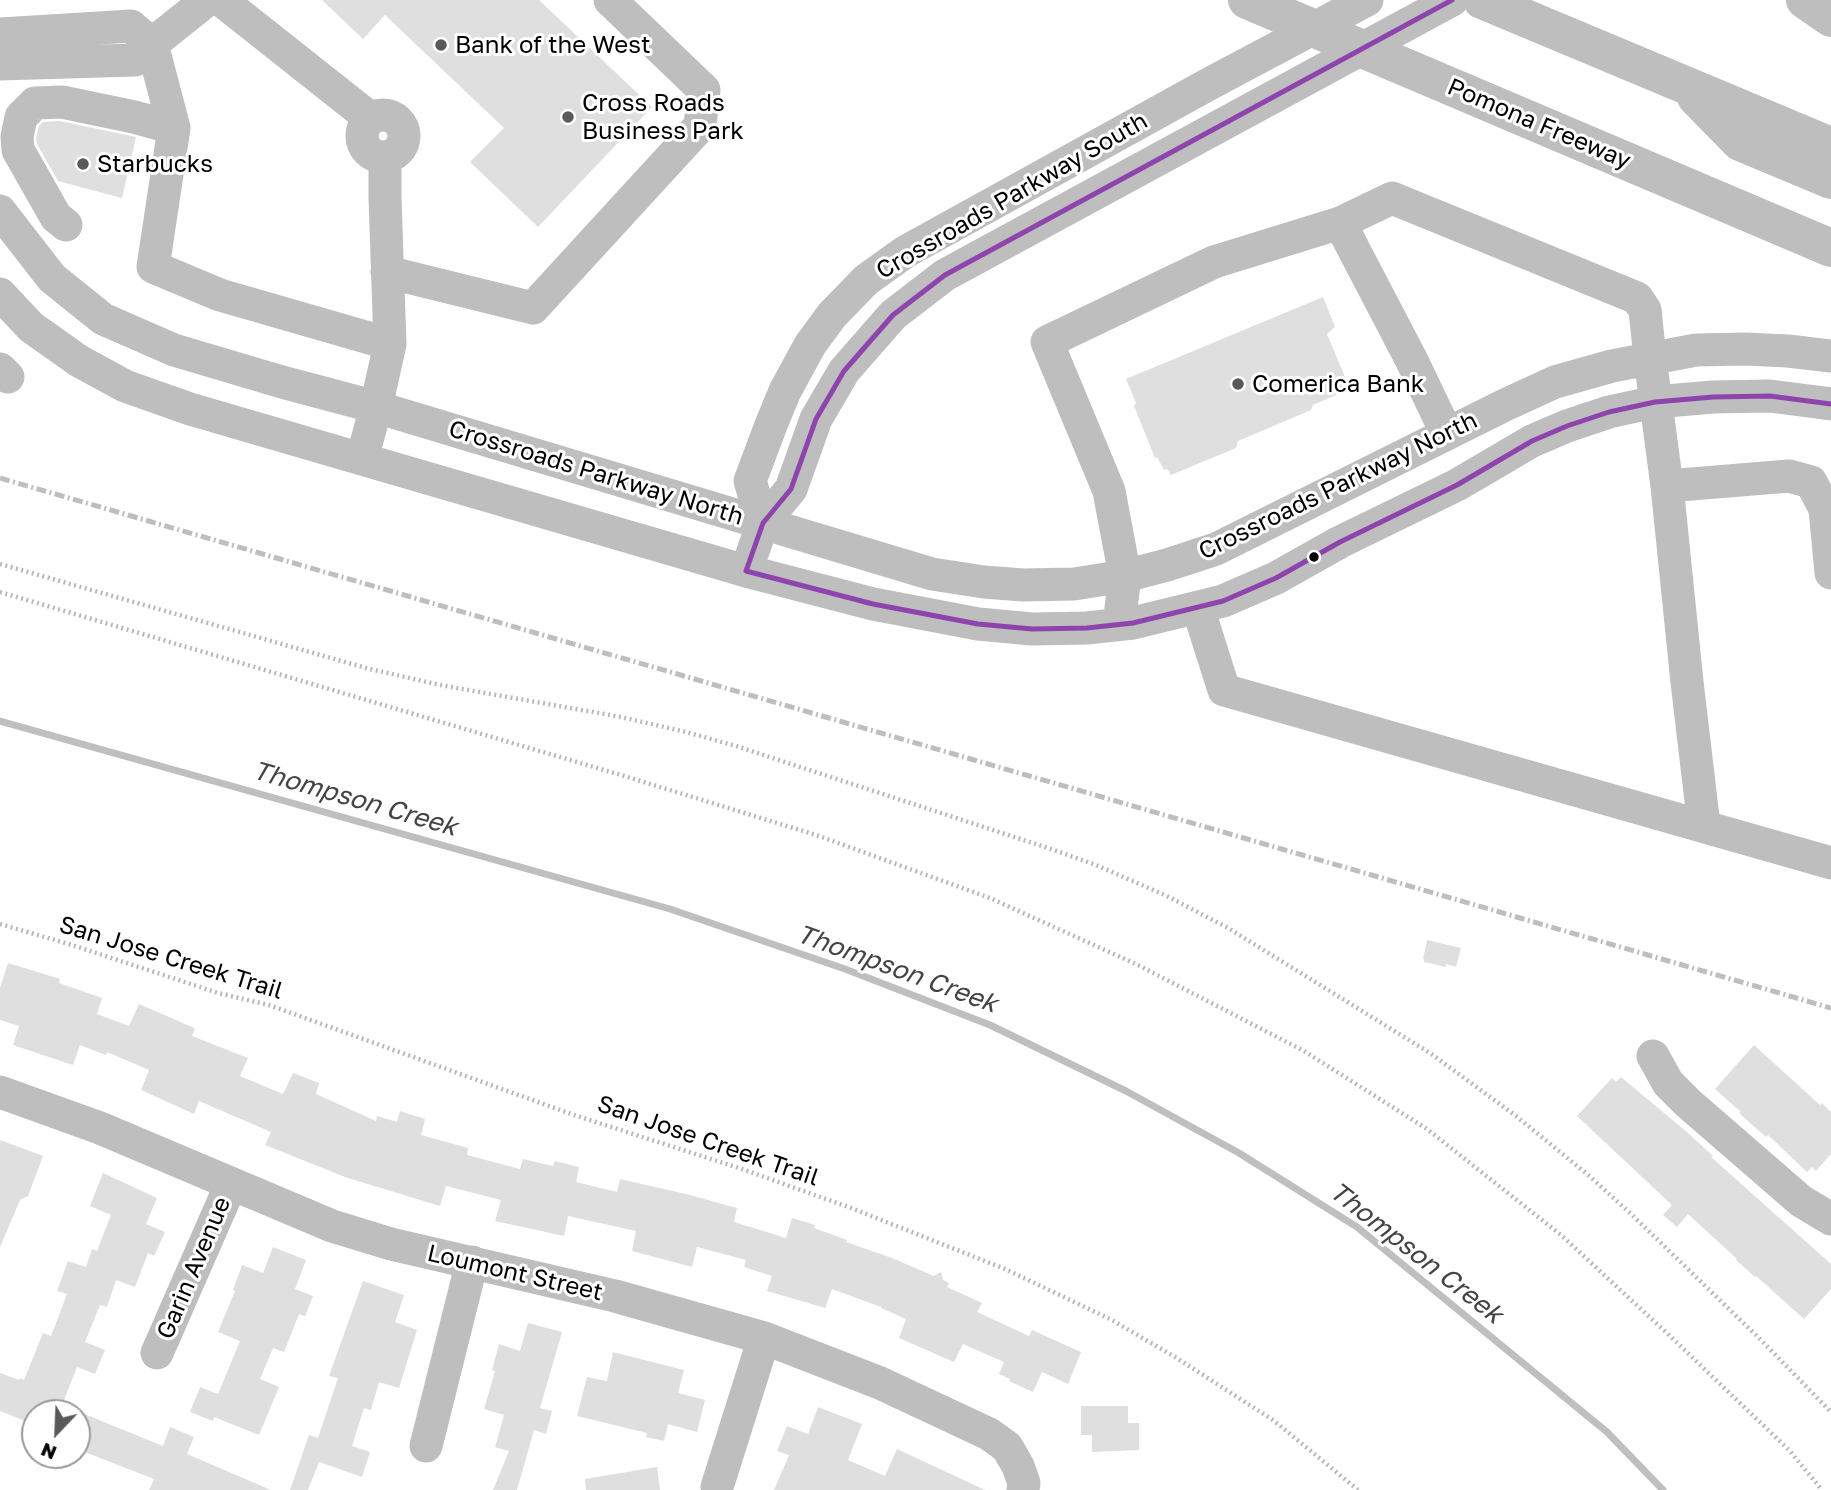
<!DOCTYPE html>
<html>
<head>
<meta charset="utf-8">
<style>
	body { margin:0 }
	#map { position:relative; width:1831px; height:1490px; overflow:hidden; background:#fff; font-family:"Golos Text",sans-serif }
	canvas { display:block }
	.north { position:absolute; left:21px; top:1399px; width:70px; height:70px; box-sizing:border-box; background:#fff; border:2px solid #999; border-radius:50%; rotate:203deg; font-size:19px; font-weight:700; line-height:28px; text-align:center; color:#000 }
	.north::after { content:''; display:block; margin:auto; width:24px; height:32px; background:#595959; clip-path:polygon(50% 0,100% 100%,50% 72%,0 100%) }
</style>
</head>
<body>
<div id="map">
<canvas width="1831" height="1490"></canvas>
<div class="north">N</div>
</div>
<script>
const c = document.querySelector('canvas').getContext('2d');
c.lineJoin = 'round';
const shape = rows => new Path2D(rows.map(r => 'M' + r).join(''));
function strokePath(path, color, width, dash) { c.strokeStyle = color; c.lineWidth = width; c.lineCap = dash ? 'butt' : 'round'; c.setLineDash(dash || []); c.stroke(path); }
function fill(path, color) { c.fillStyle = color; c.fill(path, 'evenodd'); }
function label(font, color, halo, rows, align = 'center') {
  c.font = font + ' "Golos Text",sans-serif'; c.lineWidth = 6; c.setLineDash([]); c.textBaseline = 'middle'; c.strokeStyle = halo; c.fillStyle = color; for (const [text, x, y, turn = 0] of rows) {
    c.save(); c.translate(x, y); c.rotate((+turn || 0) * Math.PI / 180); c.textAlign = isNaN(turn) ? turn : align; if (halo) c.strokeText(text, 0, 0); c.fillText(text, 0, 0); c.restore();
  }
}
strokePath(shape([
	[0,721,670,909,845,969,990,1025,1126,1091,1239,1153,1357,1227,1607,1432,1663,1490]
]), '#bfbfbf', 7);
fill(shape([
	[322,0,539,0,652,107,538,227,470,162,504,128,385,15,363,39],
	[60,121,136,137,122,198,58,181,37,144,36,138,39,126,43,122],
	[1323,297,1335,327,1327,334,1350,389,1313,405,1311,410,1238,441,1236,448,1171,475,1167,469,1164,470,1157,457,1155,458,1134,406,1136,403,1126,379],
	[1427,940,1461,948,1456,967,1446,964,1446,967,1424,962,1424,959,1423,959],
	[8,963,60,979,59,983,102,998,97,1014,129,1026,139,1004,192,1027,195,1029,192,1036,248,1058,240,1076,283,1094,293,1073,319,1083,316,1094,376,1121,377,1116,397,1122,400,1111,425,1119,421,1135,468,1148,467,1155,520,1169,523,1159,553,1166,555,1161,579,1167,576,1182,617,1192,620,1179,686,1194,737,1208,734,1222,786,1238,792,1218,815,1225,814,1228,847,1240,846,1242,892,1258,934,1276,941,1272,943,1280,949,1283,947,1287,982,1303,977,1312,1029,1336,1032,1330,1081,1352,1068,1384,1042,1372,1033,1392,1009,1381,1010,1379,999,1374,1004,1362,963,1344,954,1362,899,1338,906,1319,881,1308,881,1307,832,1289,825,1308,767,1291,772,1276,744,1267,746,1260,697,1247,692,1267,632,1251,636,1231,568,1216,564,1236,495,1221,501,1200,446,1186,440,1206,345,1177,265,1145,271,1132,199,1101,194,1114,141,1090,149,1070,107,1052,106,1055,80,1045,73,1065,13,1045,19,1026,0,1020,0,988],
	[1754,1045,1820,1105,1822,1103,1831,1112,1831,1154,1816,1171,1812,1167,1807,1172,1768,1135,1766,1137,1739,1113,1741,1112,1715,1089],
	[1621,1077,1688,1133,1713,1156,1711,1157,1831,1264,1831,1289,1804,1319,1756,1276,1755,1277,1736,1260,1737,1259,1688,1214,1677,1227,1663,1215,1672,1205,1577,1116,1612,1078,1616,1082],
	[0,1140,43,1156,28,1196,20,1200,0,1247],
	[103,1173,157,1198,146,1224,165,1232,154,1256,148,1253,135,1287,116,1280,107,1307,100,1305,85,1342,105,1350,95,1374,77,1367,59,1413,35,1413,35,1425,0,1411,0,1373,19,1380,20,1378,24,1380,43,1333,51,1336,67,1294,57,1291,68,1261,86,1267,92,1249,97,1251,111,1215,90,1206],
	[273,1247,306,1260,295,1289,313,1296,305,1316,299,1314,284,1352,273,1348,260,1379,279,1387,259,1435,214,1417,213,1421,190,1412,200,1387,218,1394,240,1341,218,1332,235,1291,233,1290,242,1265,263,1273],
	[363,1281,404,1295,395,1322,417,1330,399,1388,379,1382,371,1410,364,1408,352,1446,370,1452,362,1477,319,1462,308,1490,290,1490,309,1435,318,1438,338,1378,329,1376],
	[528,1323,562,1332,540,1408,552,1411,546,1434,534,1430,517,1490,493,1490,509,1451,495,1447,504,1415,484,1409,495,1371,492,1370,499,1344,520,1351],
	[613,1352,684,1370,678,1393,705,1400,697,1432,668,1424,664,1441,646,1437,647,1433,577,1416,587,1377,607,1381],
	[1081,1406,1128,1406,1128,1423,1139,1423,1139,1450,1092,1452,1092,1435,1081,1435],
	[818,1407,862,1424,848,1460,885,1476,897,1449,985,1490,774,1490,789,1455,777,1451,787,1426,808,1434],
	[77,1411,163,1446,170,1427,194,1437,187,1454,271,1490,149,1490,154,1479,77,1449],
	[657,1467,660,1490,586,1490,585,1479]
]), '#dfdfdf');
strokePath(shape([
	[0,564,366,668,440,685,621,717,686,732,736,746,1054,850,1096,865,1167,896,1228,928,1430,1053,1516,1116,1587,1174,1629,1212,1761,1340,1831,1412],
	[0,592,621,775,816,835,990,898,1136,964,1304,1051,1427,1129,1561,1235,1670,1336,1789,1450,1822,1490],
	[0,924,72,945,218,993,269,1005,574,1115,742,1169,851,1208,1005,1269,1110,1319,1175,1357,1273,1420,1358,1490]
]), '#b9b9b9', 4.5, [2, 3.5]);
strokePath(shape([
	[221,0,370,118],
	[0,34,131,26,152,44,174,128,153,267,220,295,390,344,376,407,362,459],
	[0,64,135,60,152,44,207,0],
	'362 136a21 21 0 1 1 42 0a21 21 0 1 1-42 0Z',
	[385,157,385,198,390,344],
	[0,211,52,278,103,319,174,350,282,382,376,407,932,574,984,582,1023,585,1074,584,1125,576,1167,565,1216,549,1507,404,1555,382,1612,366,1696,350,1745,349,1788,351,1831,356],
	[1340,223,1392,198,1637,298,1645,310,1650,358,1667,486,1687,682,1704,826],
	[66,225,56,217,18,150,17,137,21,117,35,103,62,102,134,117,174,128],
	[387,272,533,308,700,126,704,90,610,0],
	[0,294,31,327,79,361,125,386,190,409,746,571,873,604,978,624,1032,629,1087,628,1133,623,1223,601,1276,578,1340,542,1457,485,1532,441,1567,426,1609,412,1655,402,1713,397,1770,396,1831,404],
	[0,369,8,377],
	[1667,486,1789,476,1811,482,1825,509,1831,573],
	[763,523,750,481,771,425,785,391,810,345,832,315,866,280,905,252,1209,84,1367,0],
	[746,571,763,523,791,489,816,419,844,371,893,315,945,275,1452,0],
	[1198,608,1224,690,1831,863],
	[1119,624,1125,576,1109,491,1047,342,1214,262,1340,223,1412,361,1447,434],
	[1653,1056,1668,1083,1688,1103,1801,1201,1831,1219],
	[0,1092,100,1128,332,1226,391,1244,615,1296,764,1338,880,1383,989,1434,1007,1447,1018,1466,1024,1483,1023,1490],
	[157,1353,231,1184],
	[426,1446,472,1262],
	[717,1487,764,1338]
]), '#bebebe', 33);
strokePath(shape([
	[1247,0,1831,248],
	[1482,0,1831,146],
	[1805,0,1831,18],
	[1696,97,1740,142,1831,180]
]), '#bebebe', 38);
strokePath(shape([
	[0,478,1831,1008]
]), '#bebebe', 5, [10, 3.5, 2, 3.5]);
strokePath(shape([
	[1452,0,945,275,893,315,844,371,816,419,791,489,763,523,746,571,873,604,978,624,1032,629,1087,628,1133,623,1223,601,1276,578,1340,542,1457,485,1532,441,1567,426,1609,412,1655,402,1713,397,1770,396,1831,404]
]), '#8e44ad', 5);
for (const [x, y, r, color] of [
	[441,45,7,"#595959"],
	[568,117,7,"#595959"],
	[83,164,7,"#595959"],
	[1238,384,7,"#595959"],
	[1314,557,6,"#000"]
]) { const dot = new Path2D(); dot.arc(x, y, r, 0, 2 * Math.PI); c.fillStyle = color; c.fill(dot); strokePath(dot, '#fff', 2.5); }
label('24px', '#000', '#fff', [
	["Bank of the West",455,45],
	["Cross Roads",582,103],
	["Business Park",582,131],
	["Starbucks",97,164],
	["Comerica Bank",1252,384]
], 'left');
label('24px', '#000', '#fff', [
	["Pomona Freeway",1539,124,23],
	["Crossroads Parkway South",1012,196,-30],
	["Crossroads Parkway North",596,473,17],
	["Crossroads Parkway North",1338,486,-26],
	["San Jose Creek Trail",171,958,17],
	["San Jose Creek Trail",708,1141,19],
	["Garin Avenue",194,1268,-67],
	["Loumont Street",515,1273,13]
]);
label('italic 26px', '#444', '#fff', [
	["Thompson Creek",355,799,16],
	["Thompson Creek",897,969,20],
	["Thompson Creek",1416,1253,38]
]);
</script>
</body>
</html>
